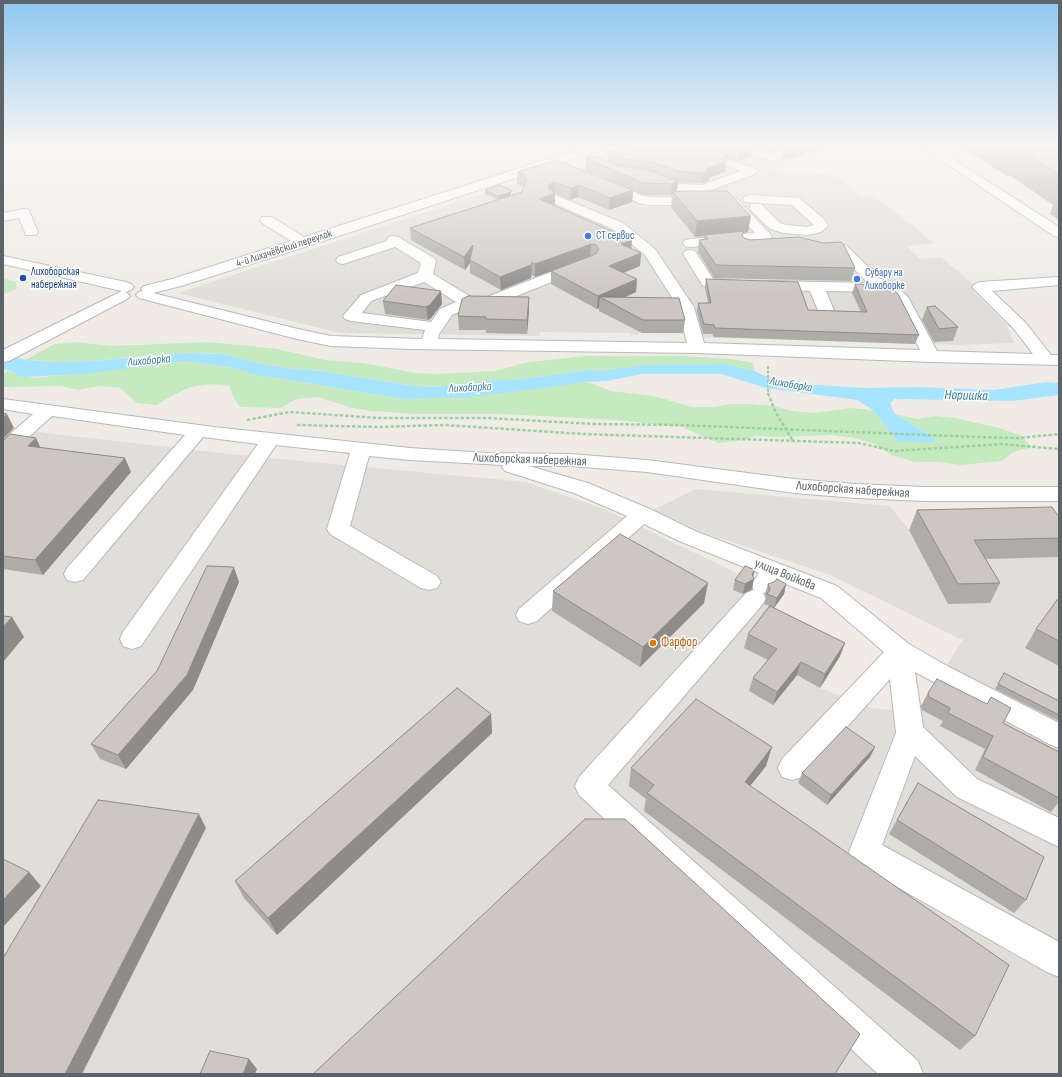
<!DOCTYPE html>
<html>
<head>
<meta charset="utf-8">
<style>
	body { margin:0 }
	#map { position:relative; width:1062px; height:1077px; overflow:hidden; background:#f0ece5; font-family:"Sofia Sans Condensed",sans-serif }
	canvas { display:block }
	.frame { position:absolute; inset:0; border:4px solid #5d6367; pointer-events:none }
</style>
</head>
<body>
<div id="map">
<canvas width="1062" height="1077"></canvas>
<div class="frame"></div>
</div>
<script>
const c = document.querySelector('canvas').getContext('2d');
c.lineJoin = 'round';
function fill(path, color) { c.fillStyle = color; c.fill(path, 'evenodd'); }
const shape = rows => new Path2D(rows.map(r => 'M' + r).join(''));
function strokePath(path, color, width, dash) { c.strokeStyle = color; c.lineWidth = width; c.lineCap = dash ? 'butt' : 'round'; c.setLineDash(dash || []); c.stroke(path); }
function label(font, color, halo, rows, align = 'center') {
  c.font = font + ' "Sofia Sans Condensed",sans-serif'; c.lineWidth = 3; c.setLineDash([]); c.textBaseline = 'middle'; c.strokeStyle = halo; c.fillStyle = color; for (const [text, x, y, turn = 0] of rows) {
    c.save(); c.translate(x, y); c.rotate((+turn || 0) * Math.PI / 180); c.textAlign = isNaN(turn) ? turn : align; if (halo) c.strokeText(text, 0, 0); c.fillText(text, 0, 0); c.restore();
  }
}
fill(shape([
	[656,146,830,146,770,169,787,175,833,174,862,197,875,196,934,243,906,246,920,259,941,257,974,285,973,291,1005,323,1014,343,960,345,918,344,700,337,693,334,638,333,638,335,631,335,630,333,540,332,540,336,340,333,178,293,561,168,592,183,619,174],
	[3,427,62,435,258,457,526,482,604,509,743,576,783,594,774,608,820,688,872,708,916,713,963,640,830,575,707,534,653,510,695,489,890,506,909,530,1059,527,1059,1074,3,1074]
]), '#e1ded9');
fill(shape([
	[3,278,16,282,17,289,3,294],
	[75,342,112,346,206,342,241,345,277,349,325,360,363,363,416,373,436,374,495,371,529,362,586,356,681,356,732,359,753,363,754,371,725,364,657,365,600,371,590,370,514,380,493,380,453,386,421,387,320,371,291,369,257,363,224,354,205,353,144,356,93,361,58,362,25,360,55,344],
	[185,361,229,367,259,376,278,378,406,399,587,382,611,391,654,396,692,407,713,407,732,404,752,404,773,406,792,411,814,413,851,408,873,410,898,442,934,442,930,435,895,414,918,419,934,416,955,418,999,428,1020,435,1032,447,1013,452,1002,461,961,465,938,462,915,462,891,455,875,444,854,438,832,435,777,437,756,436,739,441,718,443,682,427,616,420,501,414,415,414,372,411,352,408,318,397,297,399,280,408,240,407,233,397,230,386,212,384,191,387,173,395,157,405,137,403,119,387,99,386,78,390,61,386,3,387,3,374,8,371,15,372,17,376,35,378]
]), '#c5eac0');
fill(shape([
	[3,353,25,360,58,362,93,361,186,353,224,354,257,363,291,369,320,371,421,387,453,386,493,380,514,380,590,370,600,371,647,365,725,364,754,371,772,379,801,384,865,388,918,387,994,390,1046,382,1059,383,1059,395,1012,401,895,399,890,403,895,414,930,435,934,438,934,442,898,442,873,410,857,400,766,388,721,374,643,374,606,381,587,382,470,397,406,399,278,378,259,376,229,367,185,361,82,374,26,377,17,376,15,372,3,369]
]), '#a7e4ff');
const minor = shape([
	[589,146,607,146,606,148,308,246,181,286,153,293,298,329,331,336,422,339,425,330,351,321,345,319,343,316,361,295,418,273,421,263,395,247,343,264,338,263,336,260,338,257,387,241,388,237,393,236,398,237,434,258,436,261,433,274,471,297,487,297,574,263,579,262,584,263,586,266,584,269,494,305,471,307,452,315,439,334,438,339,687,343,678,307,645,255,613,229,551,202,549,199,551,196,555,195,623,223,655,249,694,307,704,343,920,350,896,302,885,292,826,291,835,313,833,316,827,318,821,316,819,313,810,291,769,289,764,288,762,285,764,282,769,281,868,283,838,253,823,254,818,253,816,250,818,247,823,246,841,244,846,245,879,278,898,287,908,297,937,351,1033,354,1013,328,972,287,975,284,980,282,1059,277,1059,285,992,291,1025,322,1051,355,1059,355,1059,365,932,362,697,353,410,349,331,346,297,339,139,298,136,295,139,292,143,291,141,289,144,286,172,279,291,241,262,223,260,220,262,217,272,217,304,237,589,146],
	[424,282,456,302,440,309,431,322,362,313,371,301,424,282],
	[731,146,749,146,772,154,792,146,809,146,808,148,772,161,732,148,731,146],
	[920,146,933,146,1059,227,1059,237,1054,236,920,146],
	[729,160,755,168,757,171,755,174,703,193,681,192,677,191,675,188,677,185,681,184,702,185,740,171,725,165,723,163,725,161,729,160],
	[605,179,643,196,649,197,736,198,772,236,770,239,765,240,690,247,685,246,683,243,685,240,690,239,755,233,729,205,649,205,639,203,601,186,599,183,601,180,605,179],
	[749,195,799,198,825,220,828,226,821,232,807,235,784,233,770,229,751,210,750,207,751,204,761,204,780,223,786,225,807,227,814,225,792,205,745,202,743,199,745,196,749,195],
	[24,209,29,210,30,213,38,232,36,235,26,235,19,218,3,221,3,213,24,209],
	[690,250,695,251,713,279,740,281,742,284,740,287,735,288,703,286,683,254,685,251,690,250],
	[3,256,126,282,131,284,134,287,131,290,126,292,3,264,3,256],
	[122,291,127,293,130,296,127,299,9,361,3,362,3,350,122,291],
	[3,399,214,427,410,448,488,453,570,454,647,460,794,479,856,484,924,487,1059,487,1059,501,924,501,856,498,794,493,647,472,570,466,529,466,588,483,650,509,695,531,837,586,909,644,949,667,1059,723,1059,748,1049,744,915,672,923,727,977,779,1059,818,1059,847,957,797,915,756,882,845,1059,942,1059,977,1047,972,853,862,849,852,896,733,890,679,802,777,792,780,782,777,778,768,782,759,884,652,821,598,778,581,771,591,763,593,766,599,762,605,608,785,918,1061,923,1074,878,1074,579,795,575,786,579,777,746,593,754,590,751,585,759,573,679,541,644,524,537,621,528,624,519,621,516,615,519,609,627,516,574,493,505,471,502,467,503,465,410,460,369,456,350,526,437,576,441,582,437,588,429,590,421,588,330,534,327,529,350,453,276,445,141,646,132,649,123,646,120,639,123,632,258,444,203,437,83,580,75,582,67,580,64,574,67,568,185,435,52,416,10,454,3,456,3,440,33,414,3,409,3,399]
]);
strokePath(minor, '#b6b9bd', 2);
strokePath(shape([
	[768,366,768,394]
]), '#9bd1a2', 2, [3, 1.5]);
strokePath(shape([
	[768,393,775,411,793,441],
	[247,420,290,412,379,418,487,418,594,424,678,425,978,437,1018,438,1059,434],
	[297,425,377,427,445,425,583,434,859,443,894,451,1002,444,1059,449]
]), '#9bd1a2', 2.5, [3.5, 2]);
fill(minor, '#fff');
fill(shape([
	[754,146,752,156,738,161,729,159,725,160,725,172,709,178,709,181,702,183,680,183,678,182,677,192,748,232,743,233,743,237,744,238,855,268,851,281,714,278,698,252,699,240,704,240,704,236,695,237,671,207,672,194,671,195,642,195,633,191,632,202,609,210,578,197,570,200,555,194,555,205,554,206,631,249,641,253,640,266,623,273,637,279,636,292,624,298,685,320,683,333,642,333,599,311,599,308,597,309,551,284,551,271,566,266,535,277,532,275,531,278,501,290,470,273,470,263,465,270,411,240,410,228,498,200,485,194,485,190,511,194,511,195,522,192,524,187,517,184,517,172,619,184,585,170,586,158,608,162,608,152],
	[755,146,787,146,772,152],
	[791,146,787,160,782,159,784,149],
	[958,146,1059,146,1059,220,1050,214,1053,205,1011,176,1007,176],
	[706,279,808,310,861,312,852,293,855,284,919,335,915,344,713,337,713,334,703,334,697,312,698,303,708,303,705,288],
	[441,291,442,304,431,318,428,320,385,314,383,301],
	[927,307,958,327,953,341,934,342,922,320],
	[529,311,527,334,486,333,486,330,459,330,458,316],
	[3,441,41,447,131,472,43,575,3,569],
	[917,510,1059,517,1059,557,986,559,1000,583,990,603,948,604,909,530],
	[753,577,752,589,743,594,733,590,735,580],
	[239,582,193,690,126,769,100,759,91,744],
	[768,584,786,584,784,594,774,608,845,643,840,656,820,688,797,675,773,705,749,691,753,678,768,660,744,648,748,634,769,606,764,604,766,597,765,594],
	[553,591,704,603,640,667,552,611],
	[1059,600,1059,666,1025,648,1036,629],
	[1004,673,1059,701,1059,721,995,689],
	[928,693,987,704,991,697,1003,723,1059,752,1059,802,1051,812,975,770,985,749,940,726,943,721,922,710,921,706],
	[491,714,492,733,277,935,244,898,235,881],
	[875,747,870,757,827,805,798,783,802,773],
	[766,766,750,786,975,1036,960,1050,644,811,646,799,629,786,631,768],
	[918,783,1026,900,1014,913,889,834]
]), '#afaba7');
fill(shape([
	[754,146,752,156,738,161,740,151],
	[773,146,787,146,772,152],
	[800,146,824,146,787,160,789,150],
	[731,149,729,159,725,160,725,162,726,162,725,172,709,178,709,181,702,183,703,173,706,169,719,159,725,150],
	[678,181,676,193,673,192,672,194,671,195,672,184],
	[555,182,555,205,539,211,539,199,550,184],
	[579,185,578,197,570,200,571,188],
	[511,190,511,196,498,200,498,196],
	[633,190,632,202,609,210,610,198],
	[751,216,748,232,743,233,741,244,705,235,704,236,695,237,697,221],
	[632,240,631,253,621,244],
	[591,244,590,257,535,277,535,264],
	[473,245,470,260,470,263,465,270,464,257],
	[641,253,640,266,608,279,609,266],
	[532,262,531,278,501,290,500,277],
	[637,279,636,292,611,303,600,297,599,308,597,309,598,296],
	[441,291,442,304,431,318,428,320,426,307],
	[529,297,529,311,527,334,527,320],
	[7,414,14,428,3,439,3,417],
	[36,438,43,453,28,446],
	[125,458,131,472,43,575,35,560],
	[234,567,239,582,193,690,126,769,118,755],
	[755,570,752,580,754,579,752,589,743,594,745,584],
	[708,583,704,603,640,667,643,647],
	[786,584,784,594,774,608,777,598],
	[12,617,24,637,3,662,3,627],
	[845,643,840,656,820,688,825,674],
	[801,662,797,675,773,705,777,692],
	[491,714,492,733,277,935,268,918],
	[772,747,766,766,739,800,745,782],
	[875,747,870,757,827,805,831,795],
	[199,814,206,828,82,1074,65,1074],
	[29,872,41,886,3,927,3,900],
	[249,1059,257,1069,255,1074,243,1074]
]), '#8f8b88');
const building = shape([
	[627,146,753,146,740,151,731,149,725,150,723,153,726,156,719,159,726,162,706,169,710,171,703,173,682,172,651,162,625,159,608,152,627,146],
	[791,146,800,146,789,150,784,149,791,146],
	[1011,146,1059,146,1059,174,1021,149,1017,150,1011,146],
	[593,156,618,166,645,169,678,181,672,184,643,183,586,158,593,156],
	[557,160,633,190,610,198,579,185,571,188,555,182,550,184,548,188,555,193,539,199,632,240,621,244,641,253,609,266,637,279,598,296,551,271,596,254,599,249,596,245,591,244,535,264,532,262,531,265,500,277,470,260,473,245,464,257,410,228,522,192,527,179,524,175,517,172,557,160],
	[500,185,511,190,511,192,498,196,485,190,500,185],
	[683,191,727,191,751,216,697,221,673,192,683,191],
	[744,231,742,235,744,238,750,240,799,237,823,243,841,242,844,245,855,268,716,265,699,240,708,239,705,235,744,231],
	[706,279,798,282,808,310,867,312,855,284,888,285,898,294,919,335,715,328,714,325,704,324,698,303,711,303,706,279],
	[396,285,441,291,430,305,426,307,383,301,396,285],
	[468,296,529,297,527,320,486,319,486,317,458,316,462,299,468,296],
	[600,297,679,298,685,320,643,320,600,297],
	[935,306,958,327,939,329,927,307,935,306],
	[3,413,7,414,3,417,3,413],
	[10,434,36,438,28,446,125,458,35,560,3,556,3,441,10,434],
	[1052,507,1059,517,1059,538,974,540,1000,583,958,584,917,510,1052,507],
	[620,534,708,583,643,647,553,591,620,534],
	[207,566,234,567,187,675,118,755,91,744,157,671,207,566],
	[745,566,755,570,752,574,754,579,745,584,735,580,745,566],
	[777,579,786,584,777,598,767,594,770,590,768,584,774,582,777,579],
	[1057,600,1059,600,1059,641,1036,629,1057,600],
	[770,606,845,643,825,674,801,662,777,692,753,678,777,649,748,634,770,606],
	[3,616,12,617,3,627,3,616],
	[1004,673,1059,701,1059,715,998,684,1004,673],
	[937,679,987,704,991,697,1011,708,1003,723,1059,752,1059,798,983,757,993,736,948,713,950,708,929,697,928,693,937,679],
	[457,688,491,714,268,918,235,881,457,688],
	[696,699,772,747,745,782,1009,965,975,1036,647,793,654,785,631,768,696,699],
	[846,727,875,747,831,795,802,773,846,727],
	[918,783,1044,857,1026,900,897,820,918,783],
	[98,800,199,814,65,1074,3,1074,3,958,98,800],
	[585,819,625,819,860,1034,835,1074,313,1074,585,819],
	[3,859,29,872,3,900,3,859],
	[210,1051,249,1059,243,1074,200,1074,210,1051]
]);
fill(building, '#ccc7c2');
strokePath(building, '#8f8b88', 1);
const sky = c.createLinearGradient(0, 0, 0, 297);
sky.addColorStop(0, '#8ec7f1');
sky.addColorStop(0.49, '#f8f6f3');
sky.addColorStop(1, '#f8f6f300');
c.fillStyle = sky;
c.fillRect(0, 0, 1062, 297);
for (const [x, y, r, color] of [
	[588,236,4,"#3f7fe0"],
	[23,278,4,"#1a4fb4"],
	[857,279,4,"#3f7fe0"],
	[653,643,4,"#e8710a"]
]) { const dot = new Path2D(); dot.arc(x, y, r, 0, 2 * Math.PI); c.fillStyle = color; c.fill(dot); strokePath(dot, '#fff', 1.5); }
label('11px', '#366cbe', '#fff', [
	["СТ сервис",596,236],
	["Субару на",865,273],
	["Лихоборке",865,286]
], 'left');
label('11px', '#5d6367', '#fff', [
	["4-й Лихачёвский переулок",284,249,-18]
]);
label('11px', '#164399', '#fff', [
	["Лихоборская",31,272],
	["набережная",31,285]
], 'left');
label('italic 12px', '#357ca8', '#fff', [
	["Лихоборка",149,361,-5],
	["Лихоборка",791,385,10],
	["Лихоборка",470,388,-3]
]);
label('13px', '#5d6367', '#fff', [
	["Лихоборская набережная",530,460,2],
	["Лихоборская набережная",853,490,4],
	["улица Войкова",785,575,22]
]);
label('13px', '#c56008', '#fff', [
	["Фарфор",661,643]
], 'left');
label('italic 14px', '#357ca8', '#fff', [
	["Норишка",966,396,2]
]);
</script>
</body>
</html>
